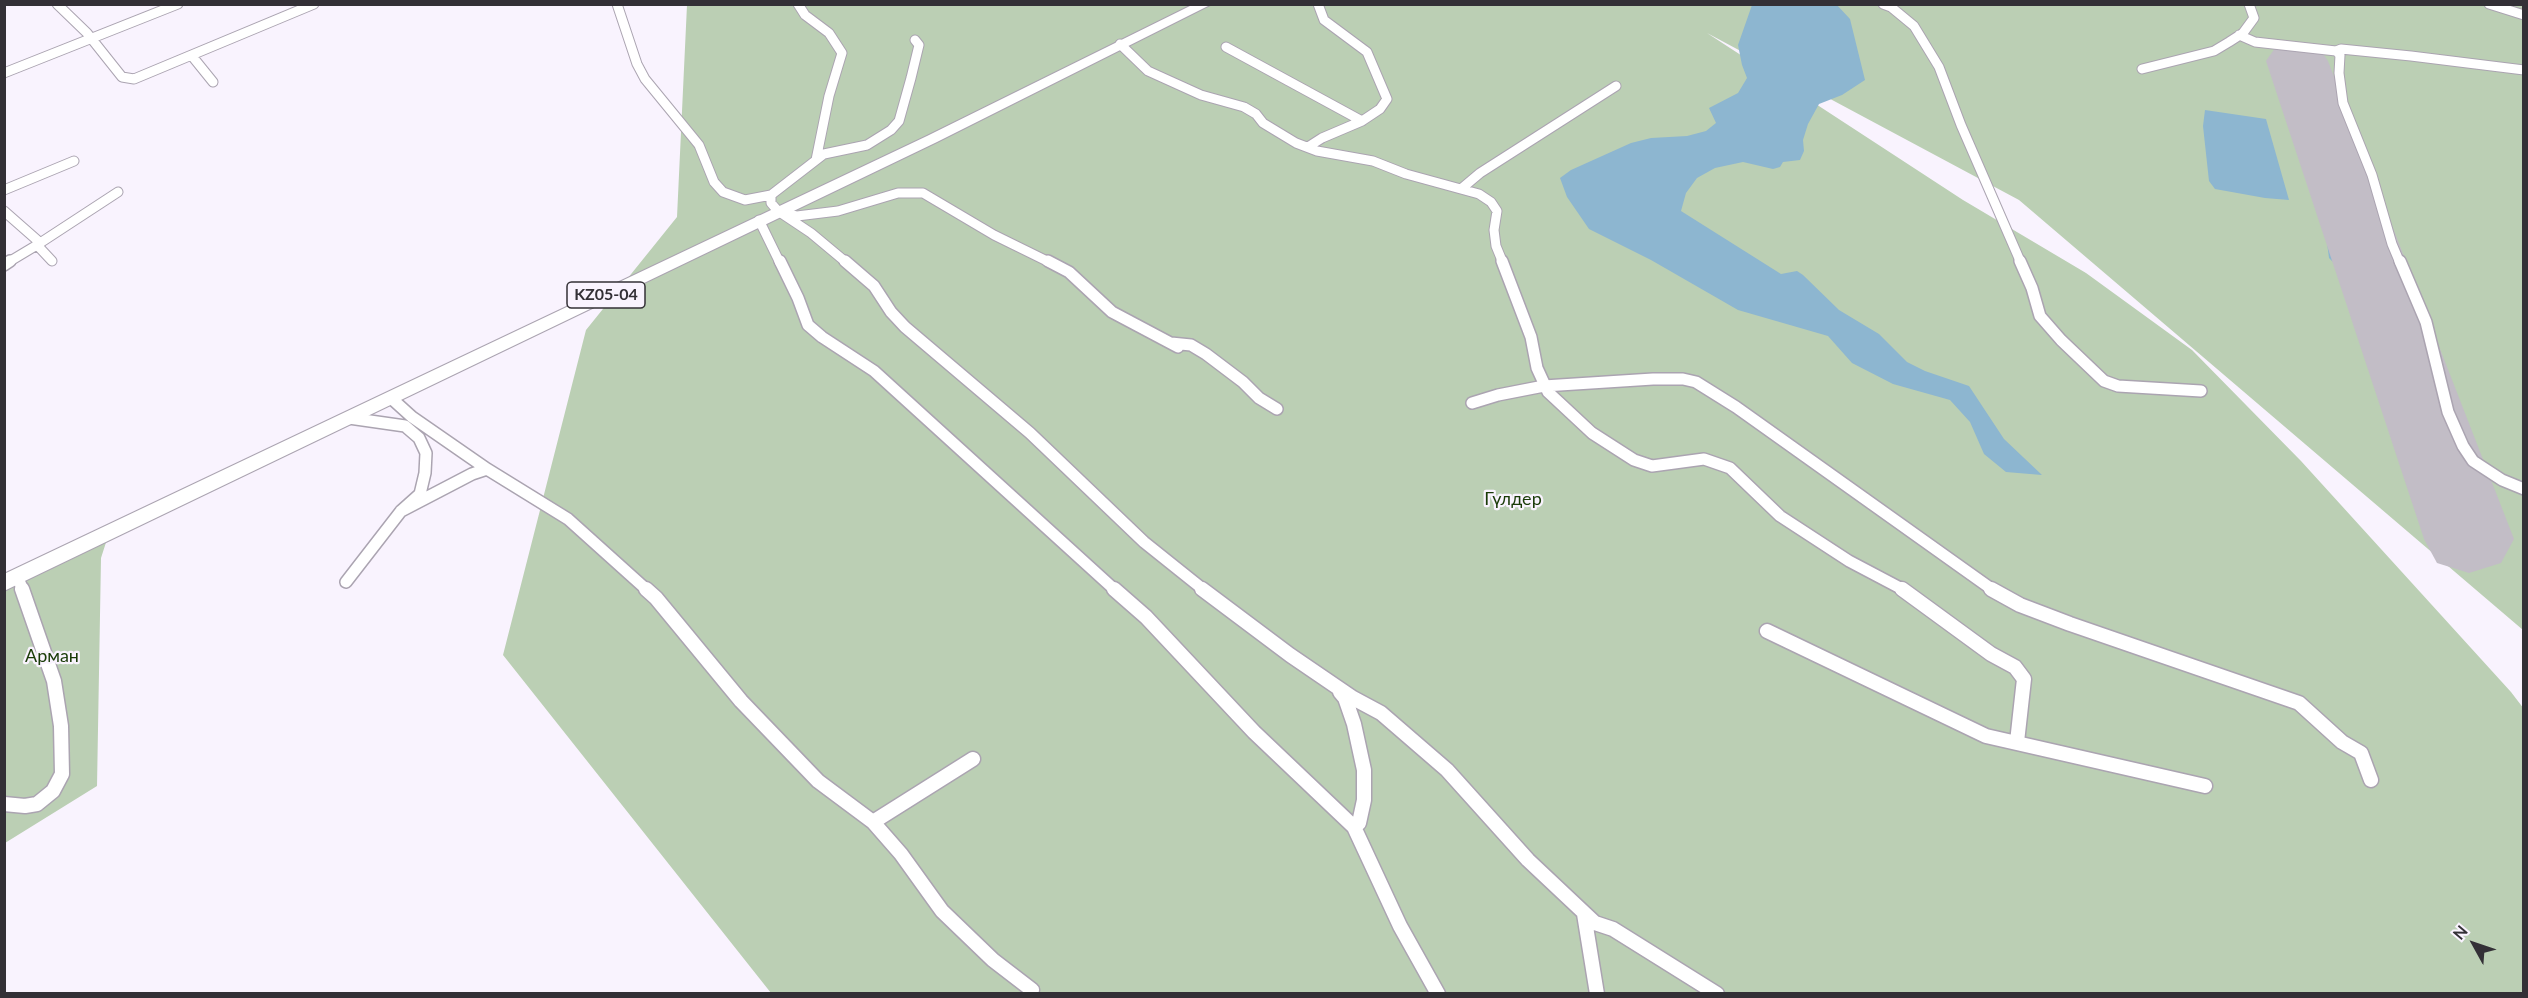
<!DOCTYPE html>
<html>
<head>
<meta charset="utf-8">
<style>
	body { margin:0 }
	#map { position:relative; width:2528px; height:998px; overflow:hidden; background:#f9f3fe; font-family:Lato,sans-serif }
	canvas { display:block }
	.frame { position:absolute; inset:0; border:6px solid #333036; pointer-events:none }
	.north { position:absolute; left:2444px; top:914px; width:60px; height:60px; -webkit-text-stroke:4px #f9f3fe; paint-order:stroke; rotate:310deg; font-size:16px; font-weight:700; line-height:24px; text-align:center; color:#333036 }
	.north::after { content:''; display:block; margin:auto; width:21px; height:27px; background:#333036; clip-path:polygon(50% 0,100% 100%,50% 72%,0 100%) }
</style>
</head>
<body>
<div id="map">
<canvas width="2528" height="998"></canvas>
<div class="frame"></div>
<div class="north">N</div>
</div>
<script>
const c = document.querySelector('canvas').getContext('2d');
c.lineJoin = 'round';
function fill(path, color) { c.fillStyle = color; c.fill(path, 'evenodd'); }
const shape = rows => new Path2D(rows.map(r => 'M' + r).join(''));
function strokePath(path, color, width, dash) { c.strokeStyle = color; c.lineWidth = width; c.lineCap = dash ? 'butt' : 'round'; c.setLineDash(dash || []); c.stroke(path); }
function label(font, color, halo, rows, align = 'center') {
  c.font = font + ' Lato,sans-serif'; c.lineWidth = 4.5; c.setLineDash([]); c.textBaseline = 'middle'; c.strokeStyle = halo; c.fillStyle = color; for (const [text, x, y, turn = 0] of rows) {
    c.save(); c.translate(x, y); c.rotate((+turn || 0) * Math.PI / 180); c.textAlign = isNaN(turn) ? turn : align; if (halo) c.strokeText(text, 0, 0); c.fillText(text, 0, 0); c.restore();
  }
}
fill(shape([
	[687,5,2523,5,2523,630,2019,200,1707,33,1963,200,2086,273,2192,350,2301,461,2511,692,2524,709,2523,993,771,993,503,655,586,330,677,217],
	[109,533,101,558,97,786,5,843,5,583]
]), '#bbcfb4');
fill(shape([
	[1836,4,1850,19,1865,80,1842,95,1819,104,1808,124,1803,140,1804,151,1800,160,1783,162,1780,167,1773,169,1743,162,1715,168,1697,178,1686,193,1681,211,1781,274,1797,271,1803,275,1839,310,1879,334,1907,362,1925,371,1969,386,2004,439,2042,475,2006,472,1984,454,1970,422,1950,400,1893,384,1852,363,1828,336,1738,310,1651,260,1589,229,1567,197,1560,178,1571,170,1631,143,1651,138,1687,136,1706,131,1716,123,1709,108,1738,93,1747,78,1742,65,1738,45,1752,5],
	[2205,110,2266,119,2289,200,2265,198,2215,189,2209,181,2203,126],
	[2330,234,2342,239,2346,260,2345,264,2333,262,2329,258,2326,235]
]), '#8db6d0');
fill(shape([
	[2297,42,2319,48,2328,61,2514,539,2501,563,2469,573,2437,563,2424,539,2266,61,2275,48,2297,42]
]), '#c2bdc6');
const minorFar2 = shape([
	[57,4,87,33,122,77,134,79,314,4],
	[617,4,637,64,645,79,699,145,714,182,723,192,745,200,771,195,824,154,867,145,891,130,899,121,911,78,919,45,915,40],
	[798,4,805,15,829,33,842,53,829,96,816,160],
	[1883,4,1891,7,1914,26,1939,67,1961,125,2021,263],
	[2489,4,2524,15],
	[2239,35,2255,42,2336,51],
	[1120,44,1148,71,1201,95,1244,107,1256,114,1263,123,1296,143,1317,151,1373,161,1406,174,1479,194,1491,202,1497,211,1494,230,1496,246,1503,263],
	[1226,47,1362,121],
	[192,56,213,82],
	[2142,69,2214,51,2229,42,2243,33,2254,18,2249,4],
	[4,73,178,4],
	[1308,147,1322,138,1362,121,1380,109,1387,99,1367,52,1324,20,1318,4],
	[1461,189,1480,173,1616,86],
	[4,190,74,161],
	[771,195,771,203,778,211,811,233,847,263],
	[4,211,37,240,37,245,7,263],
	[782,212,797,216,838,211,898,193,923,193,994,235,1051,263],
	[759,220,780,263],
	[52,261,37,245,118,192],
	[2400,263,2392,244,2372,175,2343,103,2339,73,2340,55,2336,51,2341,49,2411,56,2524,70]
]);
const minorFar1 = shape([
	[780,261,798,298,808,325,822,337,874,371,1115,590],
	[845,261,874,286,891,312,905,327,1030,433,1144,542,1204,590],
	[1048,261,1069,272,1112,312,1178,347],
	[1502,261,1531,337,1537,368,1548,392,1592,433,1634,460,1652,466,1704,459,1730,468,1780,516,1849,561,1904,590],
	[2020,261,2032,288,2040,316,2061,340,2104,381,2118,386,2201,391],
	[2400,261,2426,322,2448,412,2463,446,2473,461,2502,480,2524,489],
	[4,265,10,261],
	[1171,343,1191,345,1206,354,1243,382,1259,398,1277,409],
	[391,398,412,417,487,469],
	[1472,403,1498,395,1544,386,1653,379,1683,379,1696,382,1736,407,1993,590],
	[401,511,472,474,487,469,568,519,647,590],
	[17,576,23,590],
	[346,582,401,511,420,494,425,473,426,453,419,438,405,426,349,418]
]);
const minor = shape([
	[646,589,656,598,741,701,818,781,873,822,973,759],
	[1114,589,1146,617,1254,732,1354,827,1400,926,1438,994],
	[1202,589,1290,655,1353,698,1381,713,1447,770,1528,860,1595,923,1613,929,1717,994],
	[1902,589,1991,654,2015,667,2024,679,2017,742],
	[1991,589,2020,605,2070,624,2299,703,2342,742,2361,753,2371,780],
	[1767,631,1986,736,2205,786],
	[1340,692,1345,698,1354,724,1364,770,1364,800,1359,823,1354,827],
	[4,804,25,806,37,804,53,791,62,774,61,726,54,681,22,589],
	[873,822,901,854,942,911,993,960,1032,990],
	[1584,914,1597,994]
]);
const primary = shape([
	[1194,4,1212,4,937,142,4,591,4,574,927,136,1194,4]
]);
strokePath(minorFar2, '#aba4b1', 11);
strokePath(minorFar1, '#aba4b1', 14);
strokePath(minor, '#aba4b1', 17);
strokePath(primary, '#aba4b1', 2);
strokePath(minorFar2, '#fff', 9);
strokePath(minorFar1, '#fff', 11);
strokePath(minor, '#fff', 14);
fill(primary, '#fff');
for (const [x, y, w] of [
	[606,295,78]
]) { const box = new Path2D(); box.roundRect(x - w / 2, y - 13, w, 26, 4.5); c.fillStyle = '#f9f3fe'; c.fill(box); strokePath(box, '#333036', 1.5); }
label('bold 16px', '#333036', null, [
	["KZ05-04",606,295]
]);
label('18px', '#193b07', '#f9f3fe', [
	["Гүлдер",1513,499],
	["Арман",52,656]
]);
</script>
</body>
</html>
